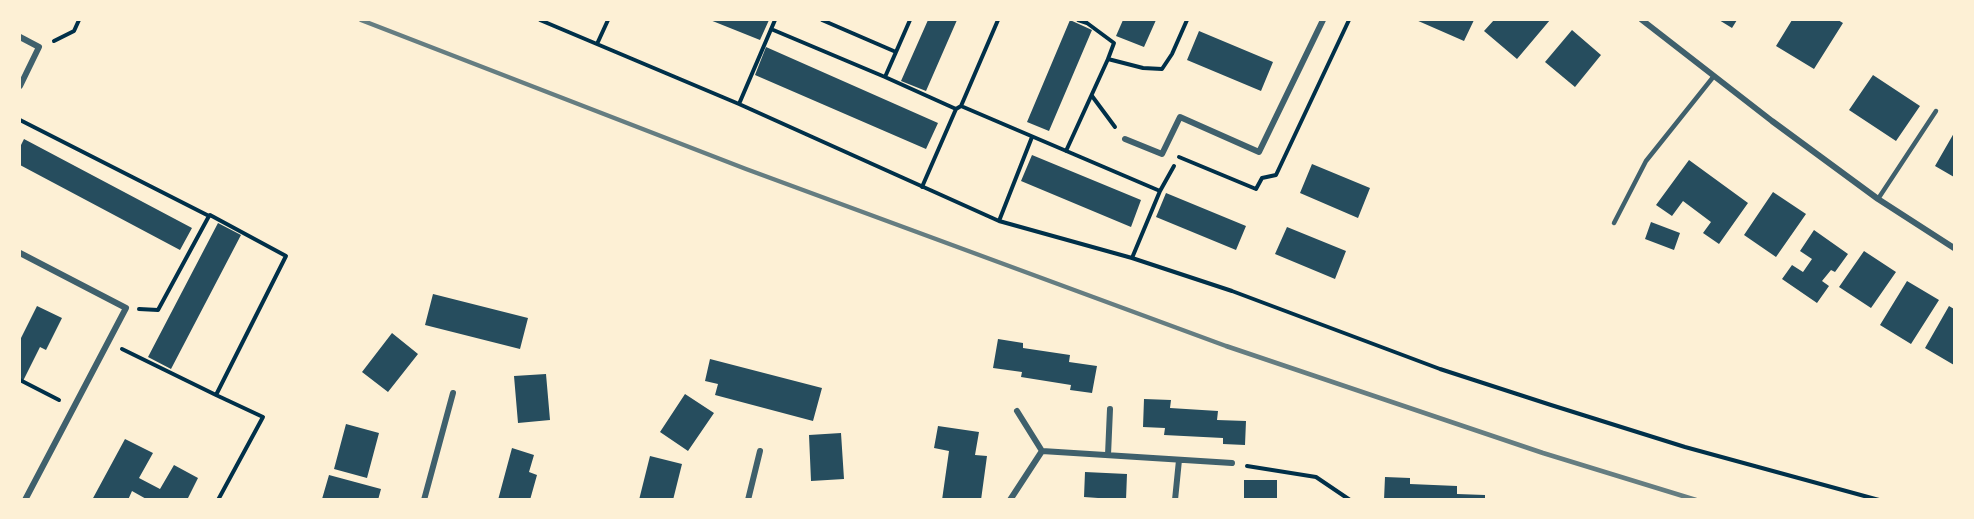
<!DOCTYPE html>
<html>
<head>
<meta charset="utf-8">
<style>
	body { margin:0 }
	#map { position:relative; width:1974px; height:519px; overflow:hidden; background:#fdf0d5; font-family:Jost,sans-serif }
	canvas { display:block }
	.frame { position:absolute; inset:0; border:21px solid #fdf0d5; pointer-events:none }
</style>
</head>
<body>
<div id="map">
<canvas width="1974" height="519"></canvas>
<div class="frame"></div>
</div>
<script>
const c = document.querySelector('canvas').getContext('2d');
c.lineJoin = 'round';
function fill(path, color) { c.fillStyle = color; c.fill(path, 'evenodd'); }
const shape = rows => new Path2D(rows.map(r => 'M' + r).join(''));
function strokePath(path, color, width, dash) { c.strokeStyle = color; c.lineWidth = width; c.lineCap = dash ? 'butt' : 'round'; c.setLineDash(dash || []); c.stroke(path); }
fill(shape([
	[710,20,769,20,760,40],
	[928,20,957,20,926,91,901,81],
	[1070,20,1092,30,1049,131,1027,122],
	[1123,20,1156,20,1144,47,1116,36],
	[1416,20,1474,20,1464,41],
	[1494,20,1550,20,1517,59,1484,31],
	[1719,20,1737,20,1732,28],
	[1792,20,1838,20,1843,23,1814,69,1776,46],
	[1572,30,1601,55,1575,87,1545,62],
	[1199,31,1273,62,1261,91,1187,60],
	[766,47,938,123,926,149,755,75],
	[1873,75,1920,106,1896,141,1849,110],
	[1954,133,1954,177,1935,166],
	[24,139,192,228,180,250,20,165,20,147],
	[1032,155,1141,200,1131,227,1021,181],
	[1689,160,1748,203,1719,244,1703,233,1711,222,1683,201,1672,216,1656,205],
	[1312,164,1370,188,1358,218,1300,193],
	[1773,192,1806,214,1776,257,1744,235],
	[1166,193,1246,226,1236,250,1156,217],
	[1651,222,1680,233,1674,250,1645,239],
	[218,223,241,235,171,369,148,357],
	[1287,227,1346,251,1335,279,1275,254],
	[1814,230,1848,254,1835,272,1831,270,1822,281,1829,286,1817,303,1782,279,1792,265,1803,272,1812,259,1800,251],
	[1864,251,1896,272,1871,308,1839,287],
	[1907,281,1939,300,1911,344,1880,325],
	[433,294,528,318,520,349,425,325],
	[37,306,62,318,46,350,40,347,23,381,20,380,20,337,21,338],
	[1949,306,1954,309,1954,365,1925,348],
	[392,333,418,354,388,392,362,372],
	[998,339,1023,343,1023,348,1070,355,1069,362,1097,366,1092,393,1070,390,1071,385,1021,377,1022,372,993,368],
	[710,359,822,388,813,421,715,395,718,384,705,381],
	[546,374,550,420,518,423,514,376],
	[685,394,714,413,688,451,660,432],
	[1144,399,1171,400,1170,408,1218,411,1217,420,1246,421,1245,445,1223,444,1223,438,1164,435,1165,428,1143,427],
	[346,424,379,433,367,478,334,469],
	[938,426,979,432,975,455,987,456,981,500,942,500,949,451,934,448],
	[841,433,844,479,811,481,809,435],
	[125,439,153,453,139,478,160,489,174,465,198,478,187,500,148,500,132,491,128,500,92,500],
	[512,448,534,455,529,472,537,475,530,500,498,500],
	[650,456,682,464,673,500,639,500],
	[1085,472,1127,474,1126,500,1084,497],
	[329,475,381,489,378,500,322,499],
	[1385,477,1410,478,1410,484,1457,486,1457,494,1485,495,1485,500,1384,500],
	[1244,480,1277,480,1277,500,1244,500]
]), '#264d5e');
strokePath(shape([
	[540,20,739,104,999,221,1132,258,1232,291,1440,369,1551,405,1685,447,1879,500],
	[822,20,896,52,885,77,956,109,961,106,1160,191],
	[1078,20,1087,23,1114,43,1108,59],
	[771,29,885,77],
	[54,41,74,31,79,20],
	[597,44,608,20],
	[896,52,910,20],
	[1092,96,1115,127],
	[739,104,775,20],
	[961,106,998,20],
	[20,120,209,216,210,215,286,256,216,395,263,417,218,500],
	[1066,151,1108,59,1143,68,1162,69,1172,54,1187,20],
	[1179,157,1256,189,1262,178,1276,175,1349,20],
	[922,187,956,109],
	[999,221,1032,137],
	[1132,258,1160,191,1174,166],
	[139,309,158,310,209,216],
	[122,349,216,395],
	[20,380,59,400],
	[1247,466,1316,477,1350,500]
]), '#003049', 4);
strokePath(shape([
	[1878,199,1936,111],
	[1614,223,1646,161,1714,76]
]), '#3f606c', 4.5);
strokePath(shape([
	[1642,20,1772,121,1878,199,1954,248],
	[20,37,39,47,20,86],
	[1125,139,1162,154,1180,117,1259,152,1323,20],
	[20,253,126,308,25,500],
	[1042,451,1232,463],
	[1108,455,1110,409],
	[424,500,453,393],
	[748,500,760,451],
	[1010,500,1042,451,1017,411],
	[1175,500,1179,460]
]), '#3f606c', 6);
strokePath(shape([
	[361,20,746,169,1226,346,1543,453,1696,500]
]), '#657d81', 4.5);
</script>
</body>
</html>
